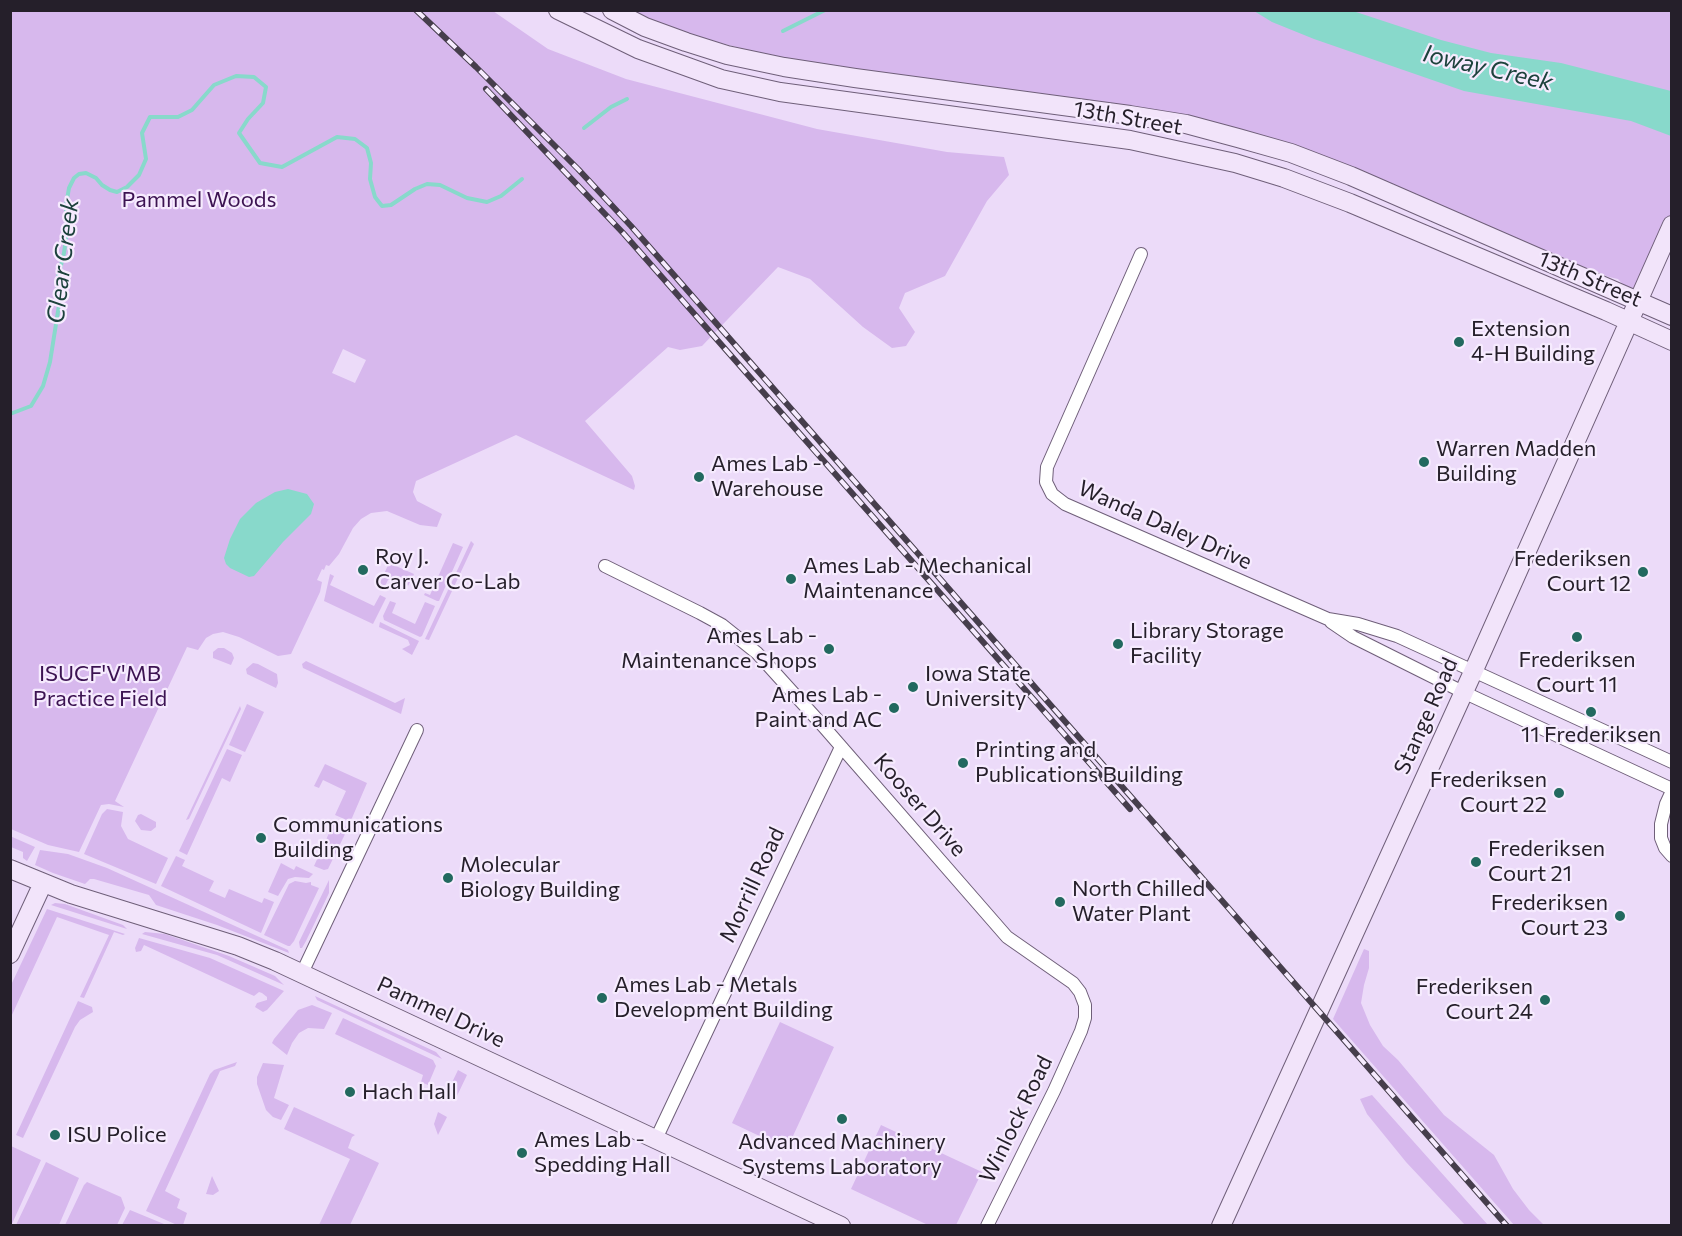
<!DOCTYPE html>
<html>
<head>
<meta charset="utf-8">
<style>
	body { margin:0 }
	#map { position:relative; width:1682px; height:1236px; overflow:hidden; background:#ecdbf9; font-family:Commissioner,sans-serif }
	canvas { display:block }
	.frame { position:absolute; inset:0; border:12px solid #251f2a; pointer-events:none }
</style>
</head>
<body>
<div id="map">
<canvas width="1682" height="1236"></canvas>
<div class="frame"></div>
</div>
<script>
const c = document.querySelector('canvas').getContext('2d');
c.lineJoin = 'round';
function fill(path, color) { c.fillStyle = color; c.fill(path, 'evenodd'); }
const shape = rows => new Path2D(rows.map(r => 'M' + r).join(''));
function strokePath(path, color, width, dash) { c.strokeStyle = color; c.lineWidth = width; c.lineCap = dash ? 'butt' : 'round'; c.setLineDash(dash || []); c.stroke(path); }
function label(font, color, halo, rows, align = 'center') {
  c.font = font + ' Commissioner,sans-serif'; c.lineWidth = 4.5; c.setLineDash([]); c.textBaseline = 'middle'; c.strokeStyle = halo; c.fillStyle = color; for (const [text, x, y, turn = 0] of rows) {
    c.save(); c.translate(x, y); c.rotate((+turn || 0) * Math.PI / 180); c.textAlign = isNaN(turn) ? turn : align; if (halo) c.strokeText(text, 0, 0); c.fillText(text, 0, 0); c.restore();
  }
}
fill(shape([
	[10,11,493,11,548,49,626,79,817,129,947,152,1004,157,1009,175,987,201,945,276,905,293,899,308,915,332,906,346,892,348,863,327,810,279,778,267,702,346,680,350,668,347,585,421,632,476,635,486,634,490,516,435,416,481,413,492,417,501,442,514,437,527,420,525,387,511,371,513,361,519,353,528,339,554,329,566,326,565,324,570,322,569,317,580,322,582,320,592,291,654,278,656,239,637,223,632,213,634,206,638,198,650,187,647,115,801,124,807,109,804,101,805,79,852,48,845,11,829],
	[343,349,366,360,355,383,332,373],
	[628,11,1671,11,1671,225,1637,300,1618,279,1609,277,1525,243,1356,170,1101,103,788,60,697,37],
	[471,541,474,544,429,640,425,639],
	[453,543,463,547,439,601,437,601,424,595,425,593,430,595],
	[389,563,414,574,408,586,402,578,397,577,388,580,383,590,378,587],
	[330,574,334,576,330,585,374,606,380,595,386,598,373,624,324,601],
	[390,601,396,603,392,613,415,624,425,602,435,606,422,636,420,637,384,620,383,616],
	[380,622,419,641,412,655,402,649,410,645,408,640,379,627],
	[218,648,224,648,232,653,234,658,231,665,213,658,213,652],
	[306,661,395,703,405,698,401,714,303,668,302,664],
	[253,663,258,664,277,674,278,683,276,688,247,674,246,669],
	[247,704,264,712,245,752,229,745],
	[240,706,241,709,189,819,186,820],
	[227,749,242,755,230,782,222,778,187,855,179,851],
	[325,764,367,783,352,818,349,821,335,815,346,791,323,780,319,788,314,786],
	[107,809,123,812,121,826,128,839,168,858,156,884,84,854,102,814],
	[141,814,156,822,156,827,151,831,141,830,135,821,138,815],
	[335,820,345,825,347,830,328,869,324,870,314,866],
	[10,836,35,847,27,861,23,858,23,852,11,847],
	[40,850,68,854,107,868,288,950,289,953,217,925,156,905,149,895,94,879,90,879,85,884,53,873,35,865],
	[176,856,185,860,182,866,214,881,209,891,225,898,229,889,262,903,264,898,274,902,261,933,161,886],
	[281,863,294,870,296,866,313,874,309,878,295,877,288,879,278,896,268,892],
	[329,880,329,893,306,941,302,948,300,948,299,942],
	[295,881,306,883,311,882,311,885,319,888,294,941,290,946,288,946,264,935,289,884],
	[55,903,65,904,123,925,127,929,51,905],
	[47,909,125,934,123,935,114,932,84,998,80,997,109,935,57,917,11,1017,11,985],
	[145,932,165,934,229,956,275,976,284,985,217,955,142,934],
	[139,938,210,958,284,991,267,1010,263,1012,255,1007,257,1003,267,1000,267,997,262,993,259,992,254,996,144,945,141,951,136,952,135,948],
	[1364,949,1369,951,1369,968,1364,985,1361,1003,1370,1025,1383,1046,1398,1060,1444,1115,1494,1155,1513,1189,1529,1210,1544,1225,1514,1225,1333,1019],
	[315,996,436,1052,442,1059,317,1000],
	[78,1001,92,1007,93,1012,80,1020,75,1027,23,1138,16,1135],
	[312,1005,332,1013,324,1029,308,1028,299,1033,292,1043,287,1055,272,1043,274,1039,298,1010],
	[343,1018,433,1060,436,1066,428,1085,421,1082,423,1075,335,1034],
	[780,1022,834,1047,787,1149,732,1123],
	[237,1062,235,1066,220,1071,165,1191,180,1199,177,1208,187,1213,183,1225,177,1225,146,1211,210,1074,214,1070],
	[263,1063,284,1065,274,1098,289,1105,281,1120,273,1117,266,1110,257,1084,257,1077],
	[458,1070,467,1075,456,1098,447,1093],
	[1372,1095,1488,1225,1465,1225,1406,1162,1367,1114,1360,1099],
	[294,1107,355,1135,352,1137,348,1148,379,1163,350,1225,319,1225,350,1159,284,1129],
	[438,1112,447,1117,438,1135,434,1124],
	[881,1125,982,1172,956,1225,928,1225,851,1189],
	[11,1146,41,1160,11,1226,10,1148],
	[46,1162,79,1178,59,1225,16,1225],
	[212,1176,219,1191,213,1195,206,1194],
	[87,1182,121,1197,125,1208,117,1225,65,1225,84,1185],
	[130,1210,164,1224,164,1225,122,1225]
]), '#d7b8ed');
fill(shape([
	[1254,11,1353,11,1441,40,1491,53,1561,63,1671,91,1671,136,1631,121,1464,91,1314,39,1272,22],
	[288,489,307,494,314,504,311,514,283,542,254,576,249,577,230,568,226,564,224,558,230,539,240,519,256,503,275,492]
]), '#88d9cb');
strokePath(shape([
	[783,31,825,10],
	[584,128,611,107,627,99],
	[10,414,31,406,43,386,50,362,59,305,57,281,64,253,67,231,66,205,69,188,74,178,79,174,86,173,96,178,102,185,110,190,117,192,127,187,139,175,146,159,142,133,150,117,178,117,192,110,214,85,236,76,254,77,266,87,263,103,248,119,239,133,260,163,282,167,337,137,355,139,367,148,371,163,370,179,375,197,382,206,391,205,415,189,427,184,440,185,467,198,487,202,501,196,522,179]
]), '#88d9cb', 4);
const street = shape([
	[1141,254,1047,467,1046,482,1052,494,1065,504,1328,619,1358,624,1397,636,1672,762],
	[605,566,700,613,722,625,757,653,824,727,1007,937,1073,983,1080,992,1085,1005,1085,1018,1081,1031,1054,1091,987,1226],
	[1331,622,1353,637,1463,692,1672,789],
	[1672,791,1666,804,1661,824,1661,838,1665,848,1672,856],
	[302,973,417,730],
	[656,1139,841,747]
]);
const secondary = shape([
	[558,10,638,49,721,79,780,92,1130,140,1235,163,1284,178,1350,203,1606,311,1672,341],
	[612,10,645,27,686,42,727,55,784,67,855,78,1130,115,1186,124,1238,138,1291,153,1351,176,1672,316],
	[10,869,71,894,238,946,275,961,841,1226],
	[10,954,43,883],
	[1221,1226,1473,672,1672,225]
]);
strokePath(street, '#6f5f79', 14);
strokePath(secondary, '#6f5f79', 20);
strokePath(street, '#fff', 12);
strokePath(secondary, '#f2e4fa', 18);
const rail = shape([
	[416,10,476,67,578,169,631,226,1507,1226],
	[486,89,624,234,1130,809]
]);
strokePath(rail, '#463e4c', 6);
strokePath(rail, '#f6ebfe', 4, [11]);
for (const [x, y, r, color] of [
	[1459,342,6,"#22695f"],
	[1424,462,6,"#22695f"],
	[699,477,6,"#22695f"],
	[363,570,6,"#22695f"],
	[1643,572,6,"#22695f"],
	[791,579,6,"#22695f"],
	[1577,637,6,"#22695f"],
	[1118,644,6,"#22695f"],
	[829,649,6,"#22695f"],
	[913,687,6,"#22695f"],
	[894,708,6,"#22695f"],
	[1591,712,6,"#22695f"],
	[963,763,6,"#22695f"],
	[1559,793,6,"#22695f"],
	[261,838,6,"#22695f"],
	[1476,862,6,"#22695f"],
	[448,878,6,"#22695f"],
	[1060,902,6,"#22695f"],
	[1620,916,6,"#22695f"],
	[602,998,6,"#22695f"],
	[1545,1000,6,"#22695f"],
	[350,1092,6,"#22695f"],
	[842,1119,6,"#22695f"],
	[55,1135,6,"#22695f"],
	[522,1153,6,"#22695f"]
]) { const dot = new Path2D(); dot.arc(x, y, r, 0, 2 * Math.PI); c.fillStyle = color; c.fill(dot); strokePath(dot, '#f6ebfe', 2); }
label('22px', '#251f2a', '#f6ebfe', [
	["13th Street",1128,118,10],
	["13th Street",1590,279,23],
	["Wanda Daley Drive",1165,525,24],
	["Stange Road",1426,716,-66],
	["Kooser Drive",920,805,49],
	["Morrill Road",752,885,-65],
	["Pammel Drive",441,1012,25],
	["Winlock Road",1016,1119,-64]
]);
label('22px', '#3c1352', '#f6ebfe', [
	["Pammel Woods",199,200],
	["ISUCF'V'MB",100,674],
	["Practice Field",100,699]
]);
label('22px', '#251f2a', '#f6ebfe', [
	["Extension",1471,329],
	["4-H Building",1471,354],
	["Warren Madden",1436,449],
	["Building",1436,474],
	["Ames Lab -",711,464],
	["Warehouse",711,489],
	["Roy J.",375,557],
	["Carver Co-Lab",375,582],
	["Frederiksen",1631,559,"right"],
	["Court 12",1631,584,"right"],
	["Ames Lab - Mechanical",803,566],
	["Maintenance",803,591],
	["Library Storage",1130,631],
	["Facility",1130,656],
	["Ames Lab -",817,636,"right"],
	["Maintenance Shops",817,661,"right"],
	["Frederiksen",1577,660,"center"],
	["Court 11",1577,685,"center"],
	["Iowa State",925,674],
	["University",925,699],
	["Ames Lab -",882,695,"right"],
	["Paint and AC",882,720,"right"],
	["11 Frederiksen",1591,735,"center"],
	["Printing and",975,750],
	["Publications Building",975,775],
	["Frederiksen",1547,780,"right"],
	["Court 22",1547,805,"right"],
	["Communications",273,825],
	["Building",273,850],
	["Frederiksen",1488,849],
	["Court 21",1488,874],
	["Molecular",460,865],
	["Biology Building",460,890],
	["North Chilled",1072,889],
	["Water Plant",1072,914],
	["Frederiksen",1608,903,"right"],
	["Court 23",1608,928,"right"],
	["Ames Lab - Metals",614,985],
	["Development Building",614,1010],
	["Frederiksen",1533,987,"right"],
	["Court 24",1533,1012,"right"],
	["Hach Hall",362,1092],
	["ISU Police",67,1135],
	["Ames Lab -",534,1140],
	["Spedding Hall",534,1165],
	["Advanced Machinery",842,1142,"center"],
	["Systems Laboratory",842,1167,"center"]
], 'left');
label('italic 24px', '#1c423c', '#f6ebfe', [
	["Ioway Creek",1488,68,13],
	["Clear Creek",63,261,-83]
]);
</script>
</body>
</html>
